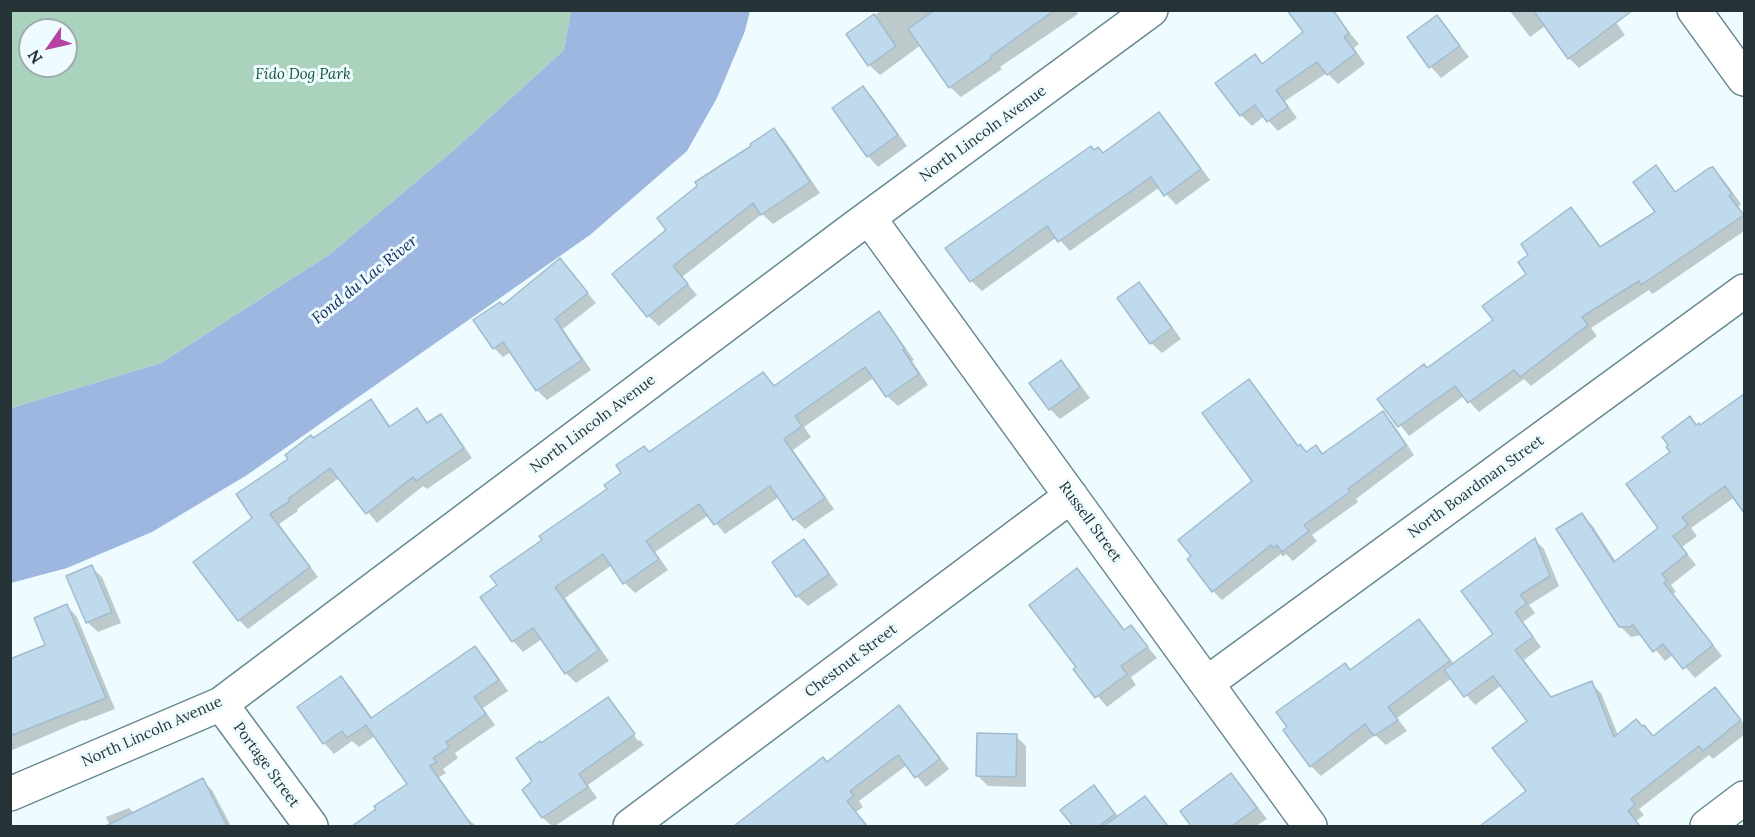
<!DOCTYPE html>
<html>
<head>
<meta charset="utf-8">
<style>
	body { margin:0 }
	#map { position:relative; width:1755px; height:837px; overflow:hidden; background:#eefcff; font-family:Lora,serif }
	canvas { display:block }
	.frame { position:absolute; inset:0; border:12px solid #253336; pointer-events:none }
	.north { position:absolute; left:18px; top:18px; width:60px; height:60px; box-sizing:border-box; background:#eefcff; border:2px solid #9eacaf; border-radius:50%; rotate:236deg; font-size:16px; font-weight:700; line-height:24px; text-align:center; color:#253336 }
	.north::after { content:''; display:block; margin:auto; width:21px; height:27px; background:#b444a0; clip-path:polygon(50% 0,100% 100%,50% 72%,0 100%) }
</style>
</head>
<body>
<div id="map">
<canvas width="1755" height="837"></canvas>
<div class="frame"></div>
<div class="north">N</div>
</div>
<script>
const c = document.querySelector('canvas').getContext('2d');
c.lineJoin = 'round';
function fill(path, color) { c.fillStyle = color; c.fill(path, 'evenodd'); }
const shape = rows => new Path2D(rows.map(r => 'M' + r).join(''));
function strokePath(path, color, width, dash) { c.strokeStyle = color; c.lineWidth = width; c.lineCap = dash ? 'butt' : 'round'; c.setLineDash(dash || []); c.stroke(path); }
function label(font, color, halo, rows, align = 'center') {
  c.font = font + ' Lora,serif'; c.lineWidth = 6; c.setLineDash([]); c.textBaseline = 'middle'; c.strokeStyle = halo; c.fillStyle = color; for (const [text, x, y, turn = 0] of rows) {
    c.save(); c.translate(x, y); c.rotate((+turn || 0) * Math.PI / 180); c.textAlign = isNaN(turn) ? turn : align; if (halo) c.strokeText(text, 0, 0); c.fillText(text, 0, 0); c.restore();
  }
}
fill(shape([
	[11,11,571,11,564,50,455,149,330,254,161,363,11,408],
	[30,30,66,30,66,66,30,66]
]), '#abd2bc');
fill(shape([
	[571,11,750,11,745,31,717,98,687,151,590,235,247,475,152,532,67,568,11,583,11,408,161,363,330,254,455,149,564,50]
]), '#9eb7e1');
fill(shape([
	[882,10,1076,10,1078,14,1000,67,1002,69,961,97,950,87,921,45,880,75,869,65,848,34],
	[1509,10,1607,10,1625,35,1579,68,1569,58,1545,26,1530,37],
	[1332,12,1359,44,1354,48,1365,64,1338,84,1327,73,1285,101,1297,118,1278,131,1264,116,1252,126,1241,115,1218,83,1255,56,1264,65],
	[1437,17,1447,28,1469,57,1441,78,1431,67,1409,37],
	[863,88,873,98,907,146,878,167,868,156],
	[1159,114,1169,124,1210,180,1176,205,1160,187,1070,251,1057,237,982,291,971,281,1095,152,1104,154],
	[774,130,784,140,820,193,773,224,762,214,682,277,697,295,659,326,648,316,669,230,753,146],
	[1656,167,1677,193,1713,169,1723,179,1741,204,1738,207,1744,215,1744,231,1657,291,1652,294,1649,290,1591,328,1597,336,1531,386,1524,379,1479,412,1464,396,1409,436,1379,399,1427,370,1495,321,1528,274,1531,255,1571,209,1581,219,1602,248,1657,212],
	[560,260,596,303,563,329,591,370,547,400,537,390,511,352,503,357,494,348,503,307],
	[1139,284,1149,294,1181,339,1162,353,1151,343],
	[878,313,889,324,914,360,912,361,928,385,898,406,887,396,875,377,804,427,811,437,793,450,834,509,805,529,794,519,779,497,725,534,709,515,655,552,668,570,635,593,625,583,612,565,565,598,609,661,576,683,566,673,542,639,523,652,513,641,499,586,544,541,609,489,649,454,763,374,776,387],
	[1060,362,1071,372,1090,398,1060,419,1050,409],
	[1249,381,1258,390,1299,447,1307,453,1316,447,1324,455,1382,413,1392,422,1414,455,1356,499,1358,502,1312,535,1317,541,1293,561,1286,554,1283,557,1281,554,1222,600,1213,591,1254,481],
	[1744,396,1744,510,1735,497,1691,528,1697,536,1682,547,1696,565,1671,585,1676,592,1673,594,1722,656,1695,678,1674,654,1665,661,1643,635,1631,637,1620,626,1582,515,1592,525,1616,562,1660,528,1672,453,1690,418,1700,427],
	[371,401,380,411,391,427,417,410,429,424,441,416,450,426,472,458,427,489,423,486,377,523,339,478,297,509,298,511,279,524,318,577,248,629,239,620,254,518,290,459,314,440],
	[1535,540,1544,549,1559,586,1529,605,1535,613,1523,622,1541,647,1524,660,1552,698,1591,683,1601,693,1618,735,1644,726,1654,737,1715,689,1744,724,1744,735,1713,759,1709,755,1639,809,1644,815,1629,826,1506,826,1497,815,1528,791,1529,721,1502,685,1475,705,1452,678,1397,718,1407,731,1386,745,1375,735,1321,776,1311,766,1351,671,1419,621,1429,631,1454,664,1495,634],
	[804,541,814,551,838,585,808,606,797,596],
	[91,567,102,577,121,623,98,632,87,622],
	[1076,570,1087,581,1125,631,1131,627,1157,658,1131,677,1136,685,1107,707,1075,669,1078,667],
	[67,606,77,617,115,709,84,721,83,720,10,751,10,661,47,646],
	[475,648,485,658,508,691,483,708,495,725,455,753,458,758,443,769,446,773,439,777,468,819,476,826,378,826,370,815,409,784,375,736,359,747,352,741,334,754,324,743,341,678,351,688,373,719],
	[608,698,617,708,614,708,638,741,640,740,644,745,588,785,597,798,555,826,552,826,543,818,524,790],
	[899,707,909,717,949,769,926,787,907,765,859,801,863,807,856,812,868,826,736,826,823,759,828,763],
	[1016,736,1026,746,1026,787,988,786,978,776],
	[1231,775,1241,785,1267,819,1256,826,1193,826,1182,811],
	[202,780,212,790,231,826,103,826,109,824,106,817,129,808,135,814],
	[1094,787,1119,817,1145,798,1168,826,1075,826,1062,810]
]), '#0003');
const building = shape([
	[935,10,1055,10,991,56,992,58,949,88,908,29,935,10],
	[1287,10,1333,10,1349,33,1344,37,1356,53,1327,75,1317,62,1276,90,1288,107,1267,122,1255,105,1240,116,1215,83,1255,54,1262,64,1303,32,1287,10],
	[1533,10,1633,10,1568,59,1533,10],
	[874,14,896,46,868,66,846,34,874,14],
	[1437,15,1460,46,1429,68,1407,37,1437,15],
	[863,86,898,135,867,157,832,108,863,86],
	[1159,112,1201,169,1164,196,1151,177,1058,242,1047,226,970,282,945,248,1091,146,1094,150,1098,147,1103,153,1159,112],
	[774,128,810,182,761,215,753,203,673,266,688,284,647,317,612,274,666,230,657,218,697,186,695,182,751,146,750,144,774,128],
	[1656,165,1675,192,1709,168,1713,167,1732,194,1729,196,1744,215,1647,281,1641,285,1639,281,1582,317,1588,325,1520,377,1514,370,1468,403,1455,386,1398,427,1377,399,1424,364,1427,368,1493,320,1482,306,1526,274,1518,262,1528,255,1521,244,1571,207,1600,247,1655,212,1633,182,1656,165],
	[560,258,588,293,555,319,582,360,536,391,503,342,493,349,473,320,500,302,503,305,560,258],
	[1139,282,1172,328,1150,344,1117,298,1139,282],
	[879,311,905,349,903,350,919,374,886,397,865,367,795,416,802,426,784,439,825,498,793,520,770,486,714,525,699,504,646,541,659,559,623,584,603,554,555,587,599,650,565,674,533,628,512,642,480,597,497,585,490,576,542,540,539,536,607,489,604,485,621,473,616,465,644,446,649,452,763,372,774,386,879,311],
	[1061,360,1080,387,1049,410,1029,383,1061,360],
	[1249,379,1298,446,1300,444,1306,452,1316,445,1322,454,1383,411,1406,445,1348,489,1350,492,1304,525,1309,531,1282,552,1277,545,1273,548,1271,545,1212,592,1187,559,1191,556,1178,540,1252,481,1202,413,1249,379],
	[1744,394,1744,513,1725,486,1682,517,1688,525,1673,536,1687,554,1662,574,1667,581,1664,583,1713,645,1683,669,1663,644,1653,652,1633,625,1629,627,1619,627,1556,529,1582,513,1614,562,1658,528,1626,484,1670,452,1666,447,1668,445,1662,437,1690,416,1696,425,1699,423,1700,425,1744,394],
	[371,399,389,427,417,408,427,423,441,414,464,448,416,481,413,477,366,514,330,468,288,499,290,501,270,514,310,567,238,621,193,562,252,518,236,494,288,459,285,455,311,435,313,438,371,399],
	[1535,538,1550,576,1520,595,1527,603,1515,612,1533,637,1515,650,1551,697,1592,681,1614,737,1636,719,1642,726,1644,725,1653,736,1715,687,1741,720,1703,751,1699,746,1631,799,1635,805,1628,811,1640,826,1480,826,1526,791,1492,748,1527,721,1493,676,1464,697,1444,670,1493,634,1461,591,1535,538],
	[804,539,829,574,796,597,772,562,804,539],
	[92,565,112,612,86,623,66,576,92,565],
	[1077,568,1124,630,1131,625,1148,647,1121,666,1127,674,1095,698,1073,669,1076,667,1029,605,1077,568],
	[67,604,106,698,10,736,10,659,45,645,34,618,67,604],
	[1419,619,1450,661,1388,707,1398,720,1374,736,1365,724,1310,767,1283,730,1287,727,1276,712,1345,663,1350,670,1419,619],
	[475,646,499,680,474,697,486,714,446,742,449,747,433,758,437,762,430,766,472,826,352,826,376,809,374,806,407,784,366,725,347,738,342,731,323,744,297,707,341,676,371,718,475,646],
	[608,697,635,734,579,774,588,787,542,818,522,790,532,781,516,758,540,741,541,743,608,697],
	[899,705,940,759,915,778,898,755,850,791,854,796,847,801,867,826,734,826,823,757,827,762,899,705],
	[977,733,1017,734,1016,777,976,776,977,733],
	[1231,773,1257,808,1232,826,1191,826,1180,811,1231,773],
	[203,778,227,826,106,826,203,778],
	[1094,785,1115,814,1099,826,1073,826,1060,810,1094,785],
	[1145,796,1168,826,1104,826,1145,796]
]);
fill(building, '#bedaec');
strokePath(building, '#a0bccd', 1.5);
const street = shape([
	[1694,10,1744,79],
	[869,218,1310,826],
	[1207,683,1744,291],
	[221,704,311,826],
	[10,794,221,704,853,229,1151,10],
	[630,826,1071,496]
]);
const secondary = shape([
	[1707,826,1744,798]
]);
strokePath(street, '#688990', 36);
strokePath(secondary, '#688990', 36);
strokePath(street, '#fff', 33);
strokePath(secondary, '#fff', 33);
label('italic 15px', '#145137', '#eefcff', [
	["Fido Dog Park",303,75]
]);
label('15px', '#253336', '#eefcff', [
	["North Lincoln Avenue",983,134,-36],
	["North Lincoln Avenue",593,424,-37],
	["North Boardman Street",1476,487,-36],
	["Russell Street",1090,522,54],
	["Chestnut Street",851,661,-37],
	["North Lincoln Avenue",152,732,-24],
	["Portage Street",266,765,54]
]);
label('italic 16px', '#0b285a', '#eefcff', [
	["Fond du Lac River",365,280,-39]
]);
</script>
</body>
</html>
